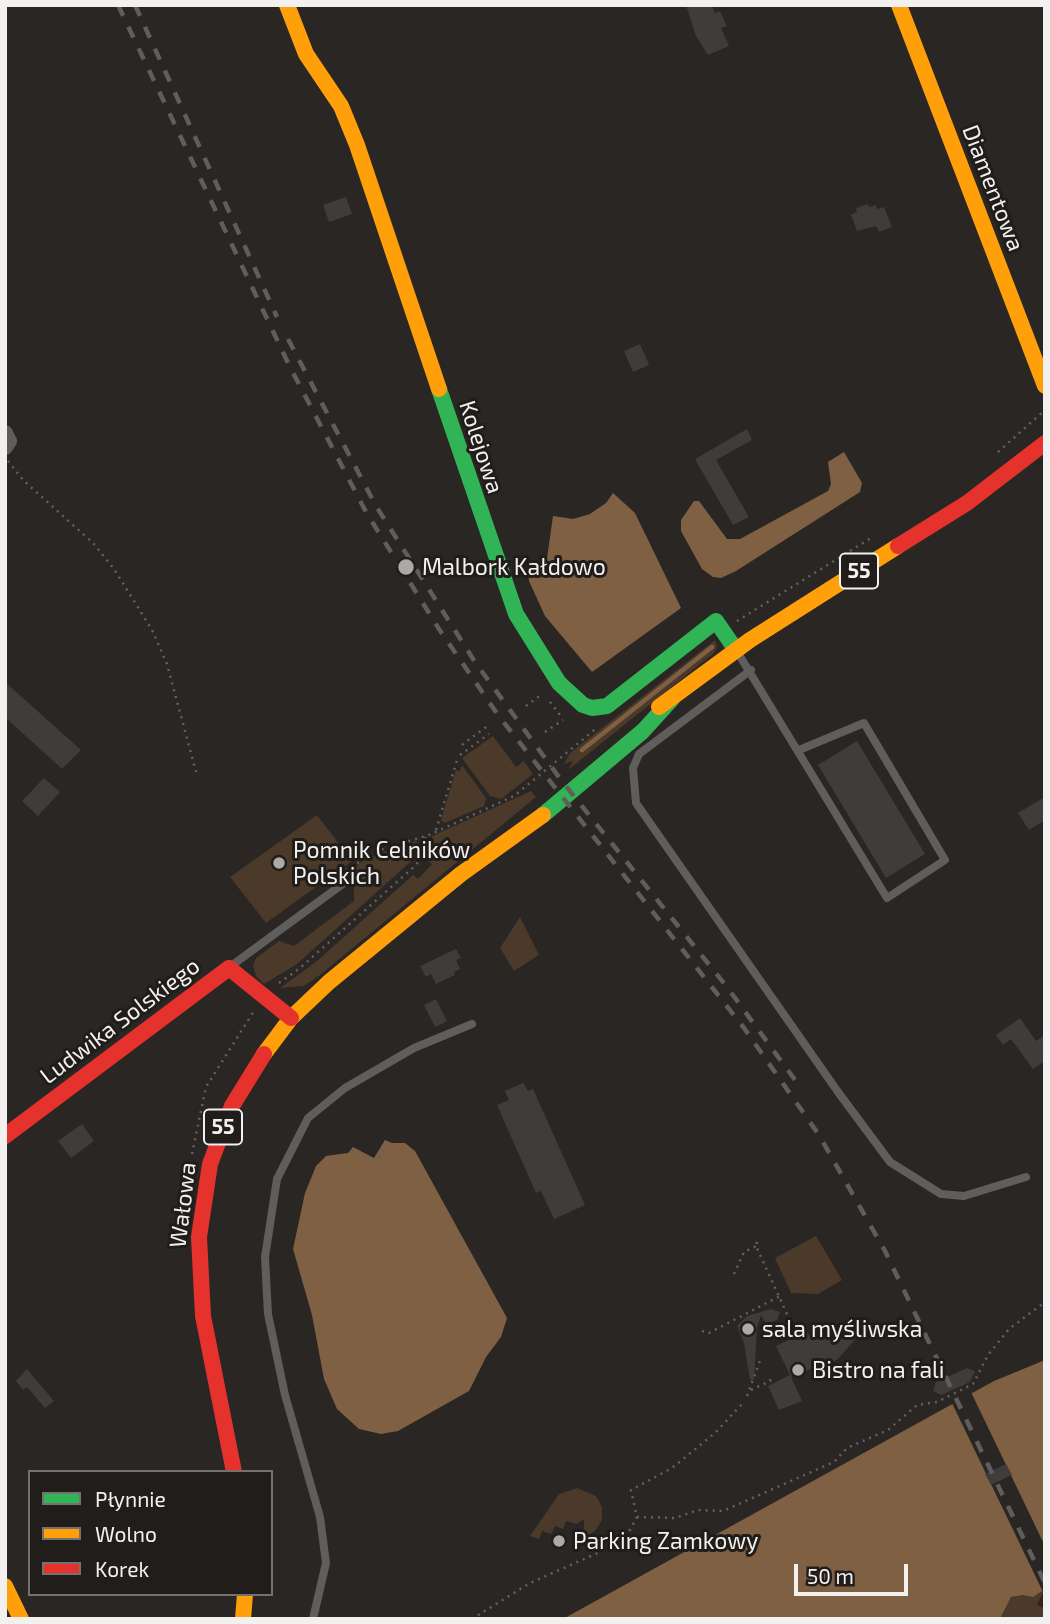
<!DOCTYPE html>
<html>
<head>
<meta charset="utf-8">
<style>
	body { margin:0 }
	#map { position:relative; width:1050px; height:1624px; overflow:hidden; background:#292624; font-family:"Exo 2",sans-serif }
	canvas { display:block }
	.frame { position:absolute; inset:0; border:7px solid #f3f1ef; pointer-events:none }
	.legend { position:absolute; left:28px; top:1470px; width:245px; height:126px; box-sizing:border-box; background:#201d1a; border:2px solid #74726f; margin:0; padding:9px 12px; list-style:none; font-size:21px; color:#f3f1ef }
	.legend li { display:flex; align-items:center; gap:14px; height:35px }
	.legend b { width:35px; border:2px solid #74726f }
	.scale { position:absolute; left:794px; top:1564px; width:114px; height:32px; box-sizing:border-box; border:4px solid #f3f1ef; border-top:0; padding-left:9px; font-size:21px; line-height:24px; white-space:nowrap; color:#f3f1ef; -webkit-text-stroke:5px #201d1a; paint-order:stroke }
</style>
</head>
<body>
<div id="map">
<canvas width="1050" height="1624"></canvas>
<div class="frame"></div>
<ul class="legend">
<li><b style="height:9px;background:#30b455"></b>Płynnie</li>
<li><b style="height:9px;background:#ff9f0a"></b>Wolno</li>
<li><b style="height:9px;background:#e5322d"></b>Korek</li>
</ul>
<div class="scale">50 m</div>
</div>
<script>
const c = document.querySelector('canvas').getContext('2d');
c.lineJoin = 'round';
function fill(path, color) { c.fillStyle = color; c.fill(path, 'evenodd'); }
const shape = rows => new Path2D(rows.map(r => 'M' + r).join(''));
function strokePath(path, color, width, dash) { c.strokeStyle = color; c.lineWidth = width; c.lineCap = dash ? 'butt' : 'round'; c.setLineDash(dash || []); c.stroke(path); }
function label(font, color, halo, rows, align = 'center') {
  c.font = font + ' "Exo 2",sans-serif'; c.lineWidth = 6; c.setLineDash([]); c.textBaseline = 'middle'; c.strokeStyle = halo; c.fillStyle = color; for (const [text, x, y, turn = 0] of rows) {
    c.save(); c.translate(x, y); c.rotate((+turn || 0) * Math.PI / 180); c.textAlign = isNaN(turn) ? turn : align; if (halo) c.strokeText(text, 0, 0); c.fillText(text, 0, 0); c.restore();
  }
}
fill(shape([
	[715,640,717,646,714,653,568,770,573,761,564,764,570,753],
	[493,736,516,767,524,761,533,774,501,799,490,796,462,758],
	[462,765,486,798,484,806,445,823,441,820,456,770,460,771],
	[531,791,536,797,320,975,304,986,280,988,317,961,413,875,418,879,432,864,427,860,431,852,432,836],
	[317,815,352,861,266,923,230,877],
	[416,841,422,847,418,855,297,964,264,984,256,976,253,966,256,958,279,941,294,946,354,901,354,888,346,873,367,858],
	[520,917,539,955,514,971,500,948],
	[816,1236,842,1280,818,1294,791,1293,775,1258],
	[577,1488,596,1496,602,1507,602,1520,596,1530,584,1538,584,1519,577,1524,566,1521,563,1529,555,1526,551,1534,542,1531,539,1539,530,1536,559,1494],
	[1045,1589,1037,1605,1045,1609,1045,1619,1000,1619,1011,1597]
]), '#4b392a');
fill(shape([
	[844,452,862,483,860,492,736,571,721,578,713,577,702,569,681,531,681,520,694,501,699,501,727,539,740,539,828,491,831,484,828,462],
	[613,493,635,513,681,608,592,672,545,616,529,581,528,571,547,558,553,516,573,519,590,514,606,503],
	[385,1140,392,1143,405,1143,415,1151,507,1318,501,1337,486,1357,469,1391,398,1431,381,1434,359,1429,337,1409,324,1379,312,1315,293,1249,305,1193,316,1166,326,1156,348,1153,353,1147,374,1158],
	[1045,1360,1045,1589,1033,1597,1023,1595,1011,1597,1000,1619,563,1619,994,1381]
]), '#7f6043');
fill(shape([
	[970,1390,1045,1546,1044,1594,951,1401]
]), '#292624');
strokePath(shape([
	[582,750,712,647]
]), '#7f6043', 4.5);
fill(shape([
	[686,5,712,5,715,13,720,11,727,26,721,28,729,46,708,55,696,36],
	[346,197,352,214,329,222,323,205],
	[868,204,869,207,876,205,877,209,884,207,892,227,879,232,876,226,857,231,851,215,857,212,856,208],
	[640,344,649,365,633,372,624,351],
	[747,429,752,440,716,460,749,517,733,525,695,459],
	[5,682,81,750,62,769,5,717],
	[857,741,925,854,886,878,818,765],
	[44,778,60,792,38,816,22,801],
	[1045,797,1045,820,1029,830,1018,813],
	[456,949,461,958,456,960,460,969,454,972,455,975,436,984,431,974,426,977,420,966],
	[436,999,447,1021,435,1027,424,1005],
	[1020,1018,1036,1041,1045,1035,1045,1061,1033,1069,1011,1039,1003,1045,996,1035],
	[523,1083,528,1091,533,1089,585,1205,554,1219,541,1191,536,1193,497,1105,509,1100,505,1091],
	[82,1124,94,1141,71,1158,58,1141],
	[771,1309,780,1312,777,1320,766,1324,761,1315,757,1328,754,1380,750,1380,744,1343,737,1326,747,1316],
	[843,1325,857,1337,838,1359,829,1364,833,1373,820,1379,815,1367,791,1377,802,1401,779,1410,768,1386,790,1375,776,1346,807,1331,811,1340],
	[967,1368,975,1371,970,1382,941,1395,933,1391,936,1382],
	[27,1369,54,1401,45,1408,27,1387,23,1390,16,1381],
	[1006,1464,1012,1475,991,1485,985,1474]
]), '#3f3d3b');
strokePath(shape([
	[998,452,1045,410],
	[8,461,23,480,93,543,114,569,152,630,167,664,196,772],
	[737,621,871,538],
	[550,702,560,715],
	[526,706,541,695],
	[545,732,563,720],
	[462,745,486,727],
	[460,755,489,734],
	[436,830,458,757],
	[345,870,380,850,429,835,514,796,598,727],
	[279,983,300,968,416,865,426,850,425,836],
	[351,1150,375,1164,388,1142],
	[192,1154,206,1087,254,1011],
	[461,1236,459,1237,484,1285,486,1283],
	[757,1242,756,1246,797,1336],
	[734,1274,744,1252,756,1246],
	[702,1331,709,1333,780,1296],
	[751,1390,770,1381,771,1377],
	[747,1396,761,1358],
	[637,1517,675,1518,698,1510,723,1511,834,1462,847,1448,888,1430,917,1405,937,1402,973,1384,988,1355,1009,1329,1045,1302],
	[472,1619,530,1583,609,1548,626,1537,637,1517,631,1490,672,1468,715,1433,743,1403]
]), '#646261', 2.5, [2, 5]);
strokePath(shape([
	[738,653,887,898,945,860,864,723,799,750],
	[751,670,639,754,633,768,636,803,838,1092,890,1162,941,1194,964,1196,1026,1177],
	[231,966,344,883],
	[313,1619,326,1563,320,1517,285,1395,268,1314,265,1257,277,1179,308,1118,345,1088,414,1048,472,1024]
]), '#605e5d', 8);
strokePath(shape([
	[5,433,9,441,5,447]
]), '#605e5d', 16);
strokePath(shape([
	[439,389,516,614,559,683,583,705,592,708,607,706,716,621,736,650],
	[543,815,643,731,672,699]
]), '#30b455', 16);
strokePath(shape([
	[287,5,306,54,341,106,357,145,439,389],
	[899,5,1045,386],
	[659,707,750,640,898,546],
	[264,1054,291,1018,329,982,461,874,543,815],
	[5,1586,21,1619],
	[243,1619,245,1594]
]), '#ff9f0a', 16);
strokePath(shape([
	[898,546,967,503,1045,443],
	[5,1136,229,968,291,1018],
	[234,1472,203,1316,199,1237,210,1164,232,1106,264,1054]
]), '#e5322d', 16);
strokePath(shape([
	[118,5,290,367,366,512,439,629,498,715,744,1028,819,1135,885,1251,1045,1583],
	[135,5,277,317],
	[288,339,376,506,475,662,561,780,727,987,795,1080]
]), '#605e5d', 4.5, [12, 12]);
for (const [x, y, r, color] of [
	[406,567,9,"#acaaa8"],
	[279,863,7,"#acaaa8"],
	[748,1329,7,"#acaaa8"],
	[798,1370,7,"#acaaa8"],
	[559,1541,7,"#acaaa8"]
]) { const dot = new Path2D(); dot.arc(x, y, r, 0, 2 * Math.PI); c.fillStyle = color; c.fill(dot); strokePath(dot, '#201d1a', 2.5); }
for (const [x, y, w] of [
	[859,571,38],
	[223,1127,38]
]) { const box = new Path2D(); box.roundRect(x - w / 2, y - 17.5, w, 35, 5); c.fillStyle = '#201d1a'; c.fill(box); strokePath(box, '#f3f1ef', 2); }
label('bold 21px', '#f3f1ef', null, [
	["55",859,571],
	["55",223,1127]
]);
label('23px', '#f3f1ef', '#201d1a', [
	["Diamentowa",993,188,69],
	["Kolejowa",481,447,72],
	["Ludwika Solskiego",120,1021,-37],
	["Wałowa",183,1205,-83]
]);
label('23px', '#f3f1ef', '#201d1a', [
	["Malbork Kałdowo",422,567],
	["Pomnik Celników",293,850],
	["Polskich",293,876],
	["sala myśliwska",762,1329],
	["Bistro na fali",812,1370],
	["Parking Zamkowy",573,1541]
], 'left');
</script>
</body>
</html>
